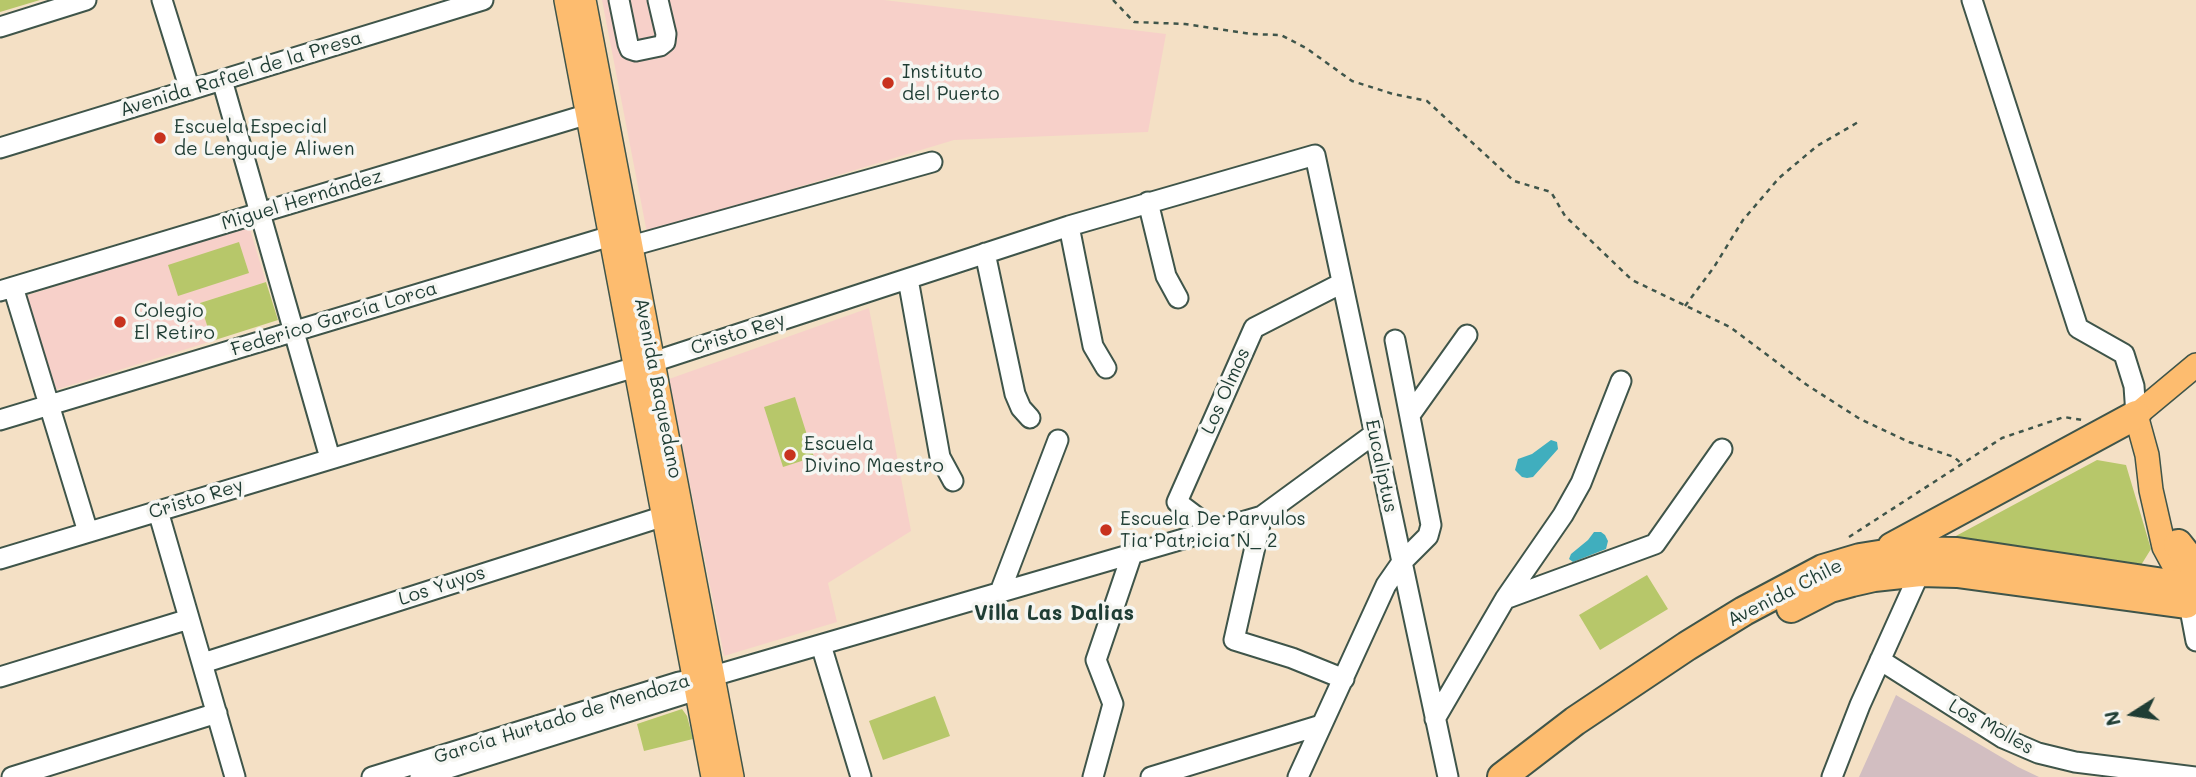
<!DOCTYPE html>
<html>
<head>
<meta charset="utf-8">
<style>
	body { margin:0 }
	#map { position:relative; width:2196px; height:777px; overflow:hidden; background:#f4e0c5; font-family:Mali,sans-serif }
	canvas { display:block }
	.north { position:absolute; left:2098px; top:679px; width:70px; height:70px; -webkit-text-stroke:5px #f6f6f2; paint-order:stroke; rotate:258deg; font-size:19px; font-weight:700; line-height:28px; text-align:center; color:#1f3d34 }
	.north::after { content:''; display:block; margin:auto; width:24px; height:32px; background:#1f3d34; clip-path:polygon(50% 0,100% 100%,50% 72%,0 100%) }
</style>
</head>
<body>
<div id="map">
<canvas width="2196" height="777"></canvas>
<div class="north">N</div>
</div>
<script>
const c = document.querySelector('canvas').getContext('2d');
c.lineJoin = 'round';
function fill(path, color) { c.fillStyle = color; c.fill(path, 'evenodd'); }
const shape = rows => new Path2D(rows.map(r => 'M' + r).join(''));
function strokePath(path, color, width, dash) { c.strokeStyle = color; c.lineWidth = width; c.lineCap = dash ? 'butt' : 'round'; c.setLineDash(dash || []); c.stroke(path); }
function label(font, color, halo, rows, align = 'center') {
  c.font = font + ' Mali,sans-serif'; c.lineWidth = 7; c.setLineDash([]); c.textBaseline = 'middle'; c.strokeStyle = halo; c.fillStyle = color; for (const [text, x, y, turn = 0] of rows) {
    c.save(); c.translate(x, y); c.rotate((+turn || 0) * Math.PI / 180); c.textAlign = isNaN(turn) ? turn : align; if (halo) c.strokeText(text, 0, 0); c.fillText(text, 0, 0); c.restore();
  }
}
fill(shape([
	[602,0,884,0,1166,34,1148,132,954,140,647,233],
	[249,226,266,282,200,303,212,341,55,390,25,296],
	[869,308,911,531,828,583,837,622,724,656,669,379]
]), '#f7d0c9');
fill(shape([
	[1896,695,2018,767,2039,777,1859,777]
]), '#d2bec1');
fill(shape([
	[0,0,40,0,0,12],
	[239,242,249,273,178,296,168,265],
	[266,282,278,320,212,341,200,303],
	[795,397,814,457,783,467,764,407],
	[2097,460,2126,465,2151,549,2138,570,2049,551,1954,537],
	[1647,575,1668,609,1600,650,1579,615],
	[935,696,950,736,883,760,869,721],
	[682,709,687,716,693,739,644,751,637,724]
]), '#b7c76a');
fill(shape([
	[1551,440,1557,442,1558,449,1533,477,1527,478,1522,477,1515,470,1518,459,1532,454],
	[1594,532,1601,532,1605,535,1608,541,1606,549,1573,562,1569,559,1571,554,1588,540]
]), '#40aebe');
const minor = shape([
	[162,0,190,90],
	[619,0,628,44,630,49,636,51,660,46,665,42,666,34,658,0],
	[1972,0,2078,328,2124,354,2134,386,2136,415],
	[0,27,86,0],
	[222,80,330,458],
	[0,148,483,0],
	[1148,202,1166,276,1178,298],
	[1069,226,1093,346,1106,368],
	[631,246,932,162],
	[985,253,1015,394,1021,408,1030,418],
	[908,279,940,457,953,481],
	[13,287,88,532],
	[0,291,602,110],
	[1410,415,1467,335],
	[0,420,624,232],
	[158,511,235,777],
	[1262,516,1234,640,1292,658,1344,679],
	[1214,530,1177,502,1254,328,1342,283],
	[0,559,662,359,1069,226,1315,155,1448,777],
	[1000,592,1058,440],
	[1505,599,1655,544,1722,449],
	[2189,604,2196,641],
	[821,645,861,777],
	[1880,660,2003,738,2038,753,2075,762,2195,777],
	[203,663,677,512],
	[0,677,189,619],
	[1435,719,1505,599,1563,515,1581,483,1621,381],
	[12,777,217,713],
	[372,777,679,682,713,676,1262,516,1374,434],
	[420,777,681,695,696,690,704,684],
	[1093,777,1113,704,1096,660,1132,554],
	[1151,777,1321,725],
	[1298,777,1386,585,1402,562,1428,536,1431,525,1395,340],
	[1832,777,1860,705,1920,572]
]);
const major = shape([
	[566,0,713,777],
	[584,0,732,777],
	[2184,584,2164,547,2151,490,2147,455,2136,415,2196,365]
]);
const highway = shape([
	[2178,544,2196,567],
	[1892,547,2136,415],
	[1791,608,1830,588,1852,582,1874,577,1920,572,1957,573,2186,604],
	[1502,777,1575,721,1687,646,1744,611,1823,569,1860,558,1904,551,1957,552,2196,588]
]);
strokePath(minor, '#3f554a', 23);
strokePath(major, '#3f554a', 26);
strokePath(highway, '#3f554a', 32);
strokePath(shape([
	[1113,0,1134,22,1185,24,1251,34,1281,35,1306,48,1352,81,1393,94,1427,101,1514,181,1551,192,1565,216,1632,280,1730,327,1807,385,1860,419,1909,442,1954,457,1962,464],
	[1685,306,1714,267,1743,220,1779,178,1817,146,1860,121],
	[1849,537,2002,438,2064,417,2082,420]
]), '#3f554a', 2.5, [5, 5]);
strokePath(minor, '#fff', 19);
strokePath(major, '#fdbc6f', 23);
strokePath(highway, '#fdbc6f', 28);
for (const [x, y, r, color] of [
	[888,83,7,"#c8321e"],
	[160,138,7,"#c8321e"],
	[120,322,7,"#c8321e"],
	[790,455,7,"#c8321e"],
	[1106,530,7,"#c8321e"]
]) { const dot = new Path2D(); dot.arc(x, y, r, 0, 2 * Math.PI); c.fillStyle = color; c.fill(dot); strokePath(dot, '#f6f6f2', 2.5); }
label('19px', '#1f3d34', '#f6f6f2', [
	["Instituto",902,72],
	["del Puerto",902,94],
	["Escuela Especial",174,127],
	["de Lenguaje Aliwen",174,149],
	["Colegio",134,311],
	["El Retiro",134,333],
	["Escuela",804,444],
	["Divino Maestro",804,466],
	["Escuela De Parvulos",1120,519],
	["Tia Patricia N_ 2",1120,541]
], 'left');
label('19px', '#1f3d34', '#f6f6f2', [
	["Avenida Rafael de la Presa",241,74,-17],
	["Miguel Hernández",302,200,-17],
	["Federico García Lorca",334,319,-17],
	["Cristo Rey",738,334,-18],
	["Avenida Baquedano",658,388,79],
	["Los Olmos",1226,391,-66],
	["Eucaliptus",1381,466,78],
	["Cristo Rey",196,499,-17],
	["Los Yuyos",442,586,-18],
	["Avenida Chile",1785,593,-27],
	["García Hurtado de Mendoza",562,719,-17],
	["Los Molles",1991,727,29]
]);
label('bold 21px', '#1f3d34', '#f6f6f2', [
	["Villa Las Dalias",1054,614]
]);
</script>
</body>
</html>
